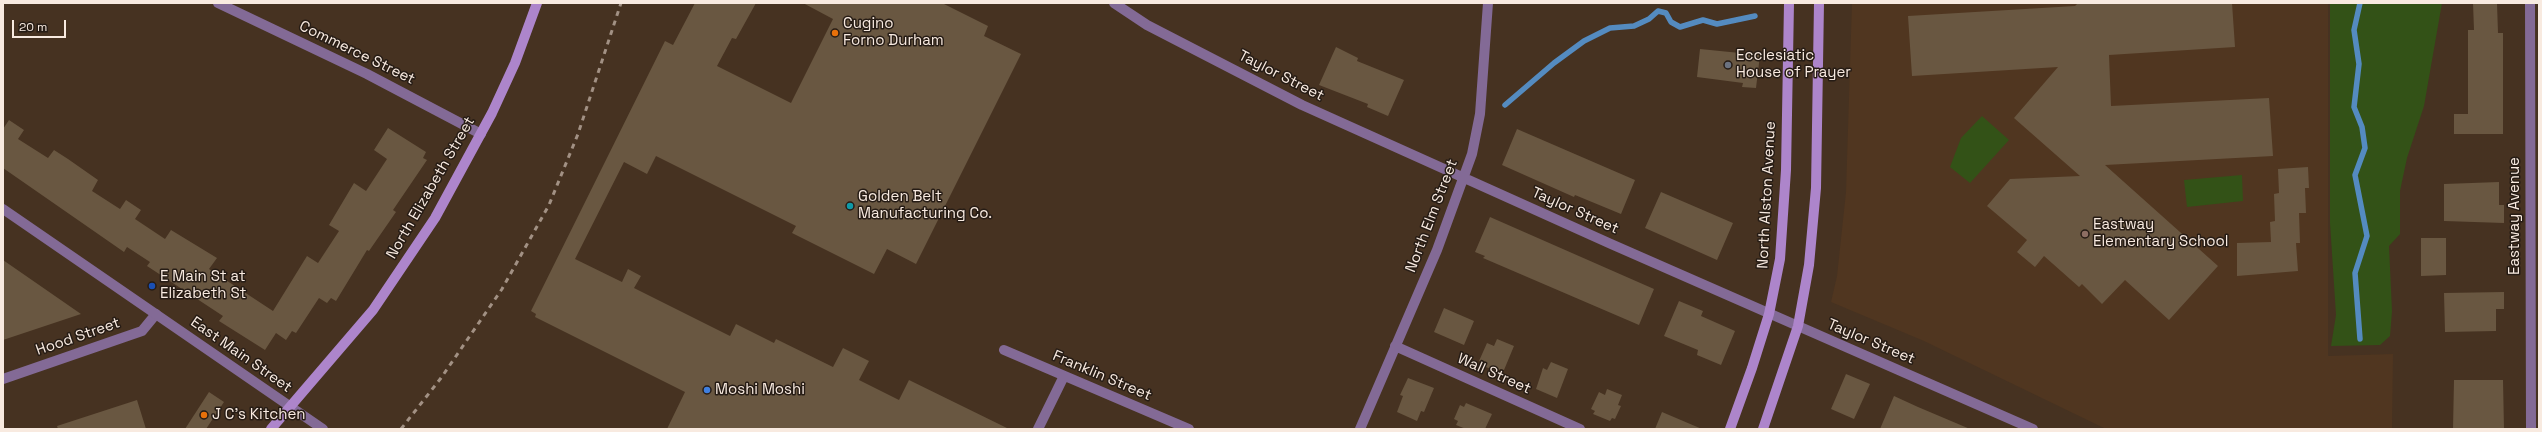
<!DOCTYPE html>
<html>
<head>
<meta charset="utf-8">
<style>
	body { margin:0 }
	#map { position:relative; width:2542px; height:432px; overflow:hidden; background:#463221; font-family:"Space Grotesk",sans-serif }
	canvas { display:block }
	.frame { position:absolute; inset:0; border:4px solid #f8eae0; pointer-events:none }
	.scale { position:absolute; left:12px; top:20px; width:54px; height:18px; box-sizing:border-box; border:2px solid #f8eae0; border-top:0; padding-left:5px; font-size:12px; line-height:14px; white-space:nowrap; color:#f8eae0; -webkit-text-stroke:3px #261c15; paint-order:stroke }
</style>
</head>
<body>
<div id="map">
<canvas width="2542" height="432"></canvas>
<div class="frame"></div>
<div class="scale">20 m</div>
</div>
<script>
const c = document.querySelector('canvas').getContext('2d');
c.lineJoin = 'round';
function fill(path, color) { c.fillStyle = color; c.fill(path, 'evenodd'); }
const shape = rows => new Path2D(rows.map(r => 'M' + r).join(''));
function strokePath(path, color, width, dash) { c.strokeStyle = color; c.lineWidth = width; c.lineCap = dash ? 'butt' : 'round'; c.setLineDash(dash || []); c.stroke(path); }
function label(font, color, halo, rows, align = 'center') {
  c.font = font + ' "Space Grotesk",sans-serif'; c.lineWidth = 3; c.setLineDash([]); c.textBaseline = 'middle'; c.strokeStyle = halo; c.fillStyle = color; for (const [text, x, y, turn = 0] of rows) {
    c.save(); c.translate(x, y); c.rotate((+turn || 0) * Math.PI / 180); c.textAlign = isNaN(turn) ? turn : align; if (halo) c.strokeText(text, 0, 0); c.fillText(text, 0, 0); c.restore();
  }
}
fill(shape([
	[1852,3,2328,3,2328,356,2393,354,2392,429,2106,429,1924,341,1831,302,1837,276,1846,192]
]), '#503620');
fill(shape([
	[2330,3,2442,3,2424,106,2407,158,2400,191,2400,234,2389,246,2392,311,2390,336,2380,345,2331,346,2336,315,2330,223],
	[1982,116,2009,140,1970,183,1950,167,1961,138],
	[2242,175,2243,201,2187,207,2184,180]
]), '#335217');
strokePath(shape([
	[2360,3,2354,30,2359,64,2354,107,2362,127,2365,148,2355,175,2367,236,2355,273,2360,339],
	[1505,105,1554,63,1584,41,1610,28,1634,26,1649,19,1658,11,1666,13,1671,22,1680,27,1703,20,1717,24,1755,16]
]), '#548bc0', 5.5);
fill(shape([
	[695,3,756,3,736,39,732,38,717,66,791,103,833,19,803,3,942,3,988,26,984,36,1021,54,916,264,887,249,874,274,792,233,796,226,656,156,647,174,624,162,575,259,622,282,628,269,641,276,634,288,730,336,736,324,774,343,776,339,833,367,843,348,869,361,859,380,899,400,909,380,1009,429,667,429,685,392,535,317,536,314,531,311,665,41,673,45],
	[2078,3,2232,3,2235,47,2109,55,2111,106,2269,98,2273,156,2105,165,2218,266,2169,320,2125,280,2102,304,2082,284,2079,287,2044,256,2035,267,2017,252,2027,240,1987,206,2010,179,2080,176,2014,118,2058,67,1912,76,1908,16,2075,6],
	[2473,3,2497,3,2498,33,2503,33,2503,134,2454,134,2454,114,2468,114,2468,30,2474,30],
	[1336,47,1358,58,1357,61,1404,80,1388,116,1367,107,1368,104,1319,85],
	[1700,49,1760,55,1756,88,1742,87,1743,83,1697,77],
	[9,120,24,130,18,139,48,158,54,150,68,159,98,180,92,191,120,209,126,200,141,210,135,219,165,239,171,230,217,258,209,269,273,311,307,256,318,263,339,231,329,225,354,183,366,191,387,159,374,150,388,128,426,152,423,158,427,160,393,210,396,212,369,251,367,250,336,301,331,298,327,303,319,298,296,333,292,331,286,340,276,333,265,350,219,321,223,316,147,266,150,262,127,247,124,252,3,168,3,129],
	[1517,129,1635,180,1621,214,1575,195,1574,197,1502,165],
	[2308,167,2309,188,2305,188,2306,213,2299,213,2300,243,2296,243,2298,271,2237,276,2237,243,2271,242,2270,222,2275,221,2274,194,2279,193,2278,169],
	[2499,182,2499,205,2504,205,2504,223,2444,221,2444,184],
	[1661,192,1733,223,1717,260,1645,228],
	[1490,217,1654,289,1639,325,1483,258,1485,256,1475,252],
	[2421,238,2446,238,2446,275,2421,276],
	[3,260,81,314,3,340],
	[2504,292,2504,309,2496,309,2496,331,2445,332,2444,293],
	[1679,301,1703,311,1701,316,1735,331,1721,365,1697,355,1698,350,1664,336],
	[1444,308,1474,321,1464,345,1434,332],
	[1497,339,1514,346,1504,370,1500,369,1498,372,1481,365,1483,362,1479,361,1487,343,1494,346],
	[1551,362,1568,369,1557,398,1536,389,1543,368,1547,370],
	[1846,374,1870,384,1854,419,1831,409],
	[1408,378,1434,388,1424,412,1421,411,1417,421,1397,412,1403,396,1400,395],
	[2454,380,2503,380,2504,429,2453,429],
	[1607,389,1622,395,1618,405,1621,406,1615,419,1612,418,1610,421,1593,414,1595,411,1591,409,1599,392,1605,395],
	[209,392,224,402,206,429,185,429],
	[1894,396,1918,407,1970,429,1880,429],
	[137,400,146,429,58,429,57,426],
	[1466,403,1492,414,1485,429,1466,429,1456,425,1458,421,1454,419,1460,405,1464,407],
	[1662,412,1702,429,1655,429]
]), '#695741');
strokePath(shape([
	[218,3,367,74,481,134],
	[1114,3,1147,25,1302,105,1611,244,2033,429],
	[2530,3,2531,429],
	[1395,346,1580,429],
	[1004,350,1189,429],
	[3,379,142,331,156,314],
	[1038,429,1064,376],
	[1360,429,1437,250,1472,154,1480,114,1488,3]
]), '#836a96', 10);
strokePath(shape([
	[3,209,323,429]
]), '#836a96', 10);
strokePath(shape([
	[271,429,373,310,435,218,492,113,515,63,537,3],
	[1730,429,1752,368,1769,314,1780,259,1786,170,1789,3],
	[1763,429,1798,326,1809,265,1816,188,1819,3]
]), '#ad85cb', 10);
strokePath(shape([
	[401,429,441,378,502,289,549,205,578,134,621,3]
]), '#a29184', 3, [5, 5]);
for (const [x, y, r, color] of [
	[835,33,4,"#e8710a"],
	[1728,65,4,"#6b7280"],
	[850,206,4,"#0f9aa8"],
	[2085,234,4,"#8d6e63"],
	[152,286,4,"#1a4fb4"],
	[707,390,4,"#3f7fe0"],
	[204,415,4,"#e8710a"]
]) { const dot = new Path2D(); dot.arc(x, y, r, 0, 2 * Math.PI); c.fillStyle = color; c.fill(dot); strokePath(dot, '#261c15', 1.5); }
label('15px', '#f8eae0', '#261c15', [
	["Cugino",843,24],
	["Forno Durham",843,41],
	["Ecclesiatic",1736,56],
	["House of Prayer",1736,73],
	["Golden Belt",858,197],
	["Manufacturing Co.",858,214],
	["Eastway",2093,225],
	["Elementary School",2093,242],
	["E Main St at",160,277],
	["Elizabeth St",160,294],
	["Moshi Moshi",715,390],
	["J C's Kitchen",212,415]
], 'left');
label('15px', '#f8eae0', '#261c15', [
	["Commerce Street",357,53,26],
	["Taylor Street",1281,76,27],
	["North Elizabeth Street",431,188,-60],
	["North Alston Avenue",1767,195,-87],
	["Taylor Street",1575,211,24],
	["North Elm Street",1432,216,-69],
	["Eastway Avenue",2515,216,-90],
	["Hood Street",78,337,-19],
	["Taylor Street",1871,342,23],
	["East Main Street",241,355,35],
	["Wall Street",1494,374,24],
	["Franklin Street",1102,376,23]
]);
</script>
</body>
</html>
